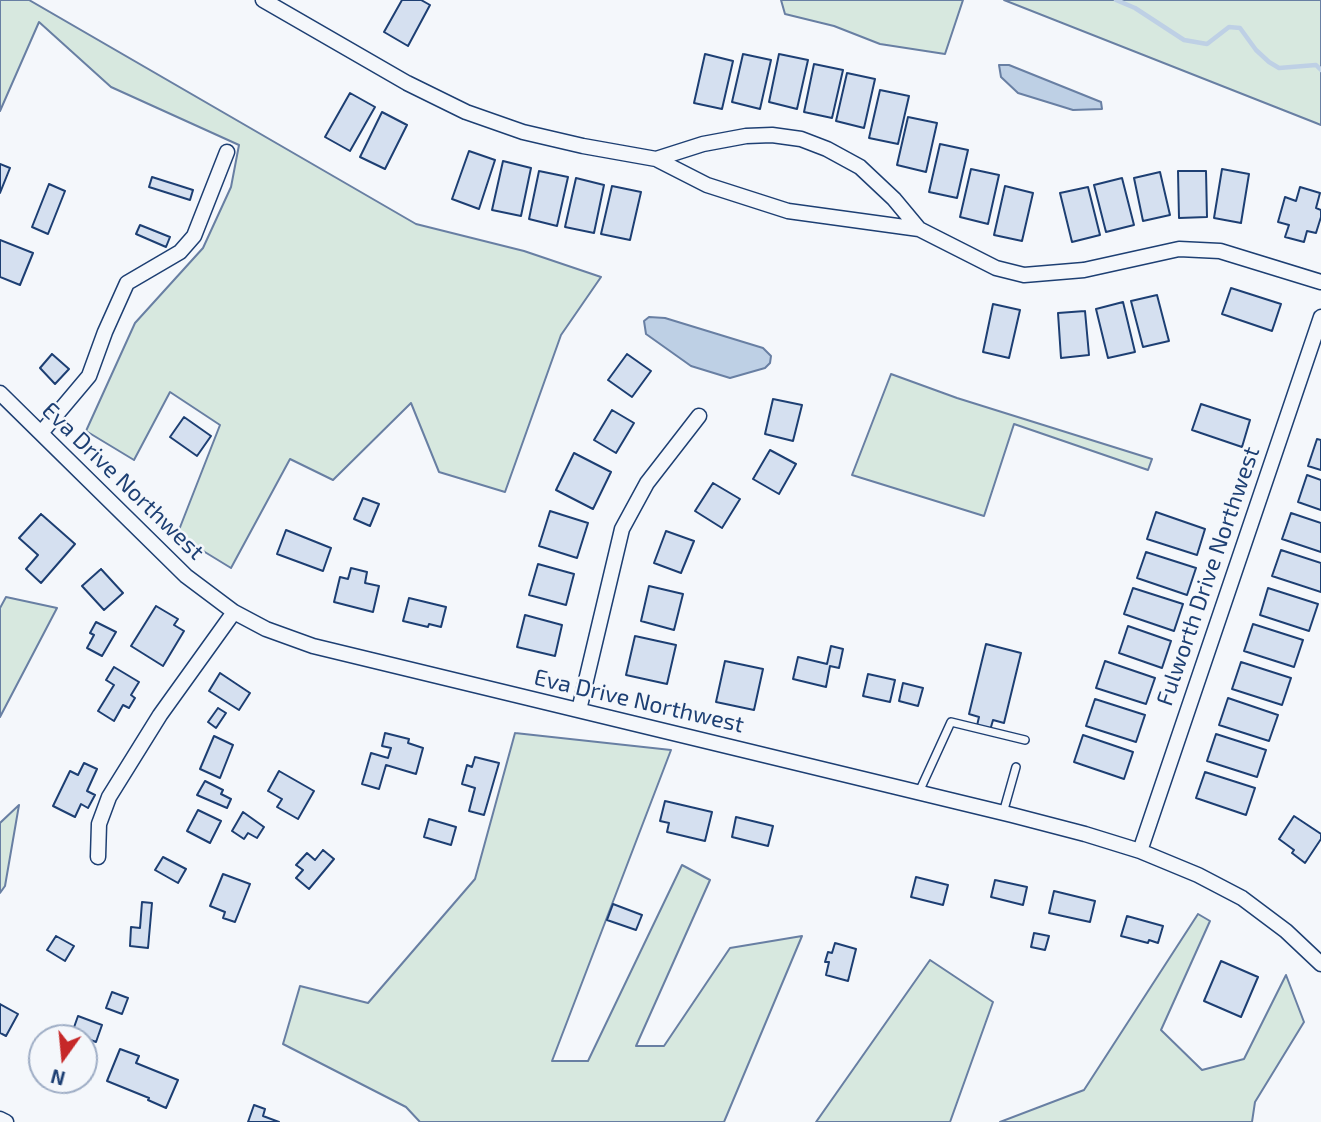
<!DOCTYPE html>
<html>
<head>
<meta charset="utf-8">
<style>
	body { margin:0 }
	#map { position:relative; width:1321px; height:1122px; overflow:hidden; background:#f4f7fb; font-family:"Exo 2",sans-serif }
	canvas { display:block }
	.north { position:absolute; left:28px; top:1024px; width:70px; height:70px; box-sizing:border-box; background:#f4f7fb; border:2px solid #9eadc5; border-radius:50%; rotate:195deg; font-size:19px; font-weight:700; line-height:28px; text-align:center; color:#1d3f73 }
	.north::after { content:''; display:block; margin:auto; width:24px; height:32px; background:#c62828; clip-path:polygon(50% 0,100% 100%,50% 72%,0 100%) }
</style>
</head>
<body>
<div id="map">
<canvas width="1321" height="1122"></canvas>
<div class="north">N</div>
</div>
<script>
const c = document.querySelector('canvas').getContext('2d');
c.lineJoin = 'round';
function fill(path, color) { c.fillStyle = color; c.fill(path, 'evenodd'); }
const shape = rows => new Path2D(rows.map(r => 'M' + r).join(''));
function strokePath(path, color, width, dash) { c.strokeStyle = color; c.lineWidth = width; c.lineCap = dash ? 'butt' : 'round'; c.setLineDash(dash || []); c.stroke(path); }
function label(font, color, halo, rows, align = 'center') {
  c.font = font + ' "Exo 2",sans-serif'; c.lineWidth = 5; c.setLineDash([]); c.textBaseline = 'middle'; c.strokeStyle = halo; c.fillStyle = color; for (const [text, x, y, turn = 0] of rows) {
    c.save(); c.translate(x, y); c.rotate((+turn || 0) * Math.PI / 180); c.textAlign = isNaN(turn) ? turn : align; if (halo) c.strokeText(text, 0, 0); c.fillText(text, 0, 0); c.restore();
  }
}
const green = shape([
	[0,0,29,0,416,224,524,251,601,277,561,335,505,492,439,472,411,403,333,480,290,459,231,568,177,535,220,425,170,392,134,460,86,431,135,323,203,248,231,187,239,145,111,87,39,22,0,111,0,0],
	[781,0,963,0,945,54,880,44,834,26,785,14,781,0],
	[1004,0,1321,0,1321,125,1316,123,1004,0],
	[891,374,957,398,1152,459,1148,470,1014,424,984,516,852,475,891,374],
	[6,597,57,608,0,717,0,608,6,597],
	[515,733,671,750,552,1061,588,1061,682,865,710,880,636,1046,664,1046,730,948,802,936,724,1122,420,1122,406,1107,283,1044,300,986,368,1003,475,879,515,733],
	[19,805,5,886,0,893,0,823,19,805],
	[1198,914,1210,921,1161,1030,1202,1070,1244,1059,1286,975,1304,1022,1255,1102,1252,1122,1000,1122,1084,1090,1198,914],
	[930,960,993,1002,950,1122,816,1122,930,960]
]);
fill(green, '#d7e8df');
strokePath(green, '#687fa3', 2);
const water = shape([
	[999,65,1009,65,1101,102,1102,109,1073,110,1018,93,1001,77,999,65],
	[649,317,665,318,763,348,771,356,770,363,765,368,730,378,691,366,646,334,644,321,649,317]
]);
fill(water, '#bed0e5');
strokePath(water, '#687fa3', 2);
strokePath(shape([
	[1116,0,1135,8,1184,40,1207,44,1229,27,1240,28,1256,50,1269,62,1279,68,1316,65,1321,70]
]), '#bed0e5', 4.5);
const building = shape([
	[402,0,421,0,430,5,408,46,384,32,402,0],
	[705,54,733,61,722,109,694,103,705,54],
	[743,54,771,60,760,109,732,102,743,54],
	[779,54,808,60,797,109,769,102,779,54],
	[814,64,843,70,832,118,804,112,814,64],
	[847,73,875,79,864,128,836,121,847,73],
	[880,90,909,96,898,144,869,138,880,90],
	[350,93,375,107,350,151,325,137,350,93],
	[382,112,407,125,385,169,360,157,382,112],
	[908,117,937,123,926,172,897,165,908,117],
	[940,144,968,150,957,198,929,192,940,144],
	[469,151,495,160,479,209,452,199,469,151],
	[503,161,531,168,521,216,492,210,503,161],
	[0,164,10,168,0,193,0,164],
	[971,169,999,175,988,224,960,217,971,169],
	[1222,169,1249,174,1241,223,1214,218,1222,169],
	[539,171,568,177,557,226,529,219,539,171],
	[1178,171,1206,171,1207,217,1179,218,1178,171],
	[1160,172,1170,215,1143,221,1134,178,1160,172],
	[152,177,193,190,190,200,149,187,152,177],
	[576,178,604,185,594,233,565,227,576,178],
	[1122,178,1134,225,1106,232,1094,185,1122,178],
	[49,184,65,191,48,234,32,227,49,184],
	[612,186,641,192,630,240,601,234,612,186],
	[1005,186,1033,193,1022,241,994,235,1005,186],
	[1088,187,1100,235,1072,242,1060,193,1088,187],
	[1300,187,1320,193,1316,208,1321,210,1321,217,1316,233,1307,231,1304,242,1285,237,1289,225,1278,222,1285,197,1296,201,1300,187],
	[140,225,170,237,166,247,136,234,140,225],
	[0,240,33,253,20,285,0,277,0,240],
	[1231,288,1281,304,1272,331,1222,314,1231,288],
	[1157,295,1169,341,1143,347,1131,301,1157,295],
	[1123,302,1135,352,1108,358,1096,309,1123,302],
	[993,304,1020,310,1009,358,983,352,993,304],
	[1085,311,1089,355,1061,358,1058,313,1085,311],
	[52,354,69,369,55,384,40,368,52,354],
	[627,354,651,371,632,397,608,380,627,354],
	[773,399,802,405,793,441,765,434,773,399],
	[1201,404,1250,420,1242,447,1192,430,1201,404],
	[612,410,634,423,616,453,594,440,612,410],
	[184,417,211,436,197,456,170,437,184,417],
	[1317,439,1321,440,1321,470,1308,466,1317,439],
	[770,450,796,464,779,494,753,479,770,450],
	[574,453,611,472,593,509,556,490,574,453],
	[1307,475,1321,480,1321,510,1298,502,1307,475],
	[713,483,740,499,722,528,695,511,713,483],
	[363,498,379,504,370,526,354,519,363,498],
	[550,511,588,523,577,558,539,546,550,511],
	[1156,512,1205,529,1197,555,1147,539,1156,512],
	[1291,513,1321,523,1321,552,1282,539,1291,513],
	[41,514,75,544,41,583,26,569,38,555,19,538,41,514],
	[286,530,331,548,323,571,277,554,286,530],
	[666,531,694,541,681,573,654,563,666,531],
	[1281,550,1321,563,1321,592,1272,576,1281,550],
	[1146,552,1196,568,1187,595,1137,578,1146,552],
	[538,564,574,574,566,605,529,595,538,564],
	[351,568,367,572,365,583,379,586,373,612,334,602,340,577,348,579,351,568],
	[101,569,123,593,104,610,82,586,101,569],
	[649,586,683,594,674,630,641,621,649,586],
	[1133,588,1183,604,1174,631,1124,614,1133,588],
	[1268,588,1318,604,1309,631,1260,615,1268,588],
	[409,598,446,607,441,627,429,624,428,627,403,621,409,598],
	[156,606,178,619,174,625,184,631,163,666,131,646,156,606],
	[525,615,562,625,555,656,517,647,525,615],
	[96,622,116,632,102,656,87,648,94,635,90,633,96,622],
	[1253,624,1303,640,1294,667,1244,651,1253,624],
	[1128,626,1171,641,1162,668,1119,653,1128,626],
	[635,636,676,645,667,684,626,675,635,636],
	[986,644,1021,653,1004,723,993,720,989,734,976,730,979,717,969,714,986,644],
	[831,646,843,649,839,668,830,666,826,687,793,679,798,657,827,664,831,646],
	[725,661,763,669,754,710,716,702,725,661],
	[1105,661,1155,678,1146,704,1096,688,1105,661],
	[1241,662,1291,678,1282,705,1232,689,1241,662],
	[114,667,139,682,131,695,135,698,129,708,123,705,114,721,98,711,114,685,106,680,114,667],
	[220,673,250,693,239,710,209,691,220,673],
	[868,674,895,680,890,702,863,696,868,674],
	[903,683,923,688,918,706,899,701,903,683],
	[1228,698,1278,715,1269,741,1219,725,1228,698],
	[1095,699,1145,715,1136,742,1086,726,1095,699],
	[218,708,226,713,216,728,208,722,218,708],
	[385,733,409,739,408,743,423,748,416,774,386,765,379,789,362,784,371,753,388,758,391,748,382,746,385,733],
	[1216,734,1266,750,1257,777,1207,761,1216,734],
	[1083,735,1133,752,1124,779,1074,762,1083,735],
	[214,736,233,745,220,778,200,769,214,736],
	[475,757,499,763,484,815,469,811,475,788,462,784,467,765,472,767,475,757],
	[84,763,97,769,87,791,95,795,88,808,81,804,75,817,53,806,70,771,78,775,84,763],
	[279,771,314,791,298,819,277,807,282,799,268,791,279,771],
	[1205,772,1255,788,1246,815,1196,798,1205,772],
	[205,781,223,790,221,794,231,799,227,808,197,795,205,781],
	[665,801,712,812,705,841,667,832,669,823,660,821,665,801],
	[198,810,221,821,210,843,187,831,198,810],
	[243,812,264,827,257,838,248,833,244,839,232,831,243,812],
	[1294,816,1321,834,1321,839,1305,863,1292,853,1294,850,1279,839,1294,816],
	[736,817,773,826,768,846,732,837,736,817],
	[429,819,456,827,451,845,424,837,429,819],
	[323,850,334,859,309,889,296,878,303,870,296,865,307,853,315,860,323,850],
	[163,857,186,869,178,883,155,870,163,857],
	[223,874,250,884,235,922,223,918,225,912,210,906,223,874],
	[916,877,948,885,943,905,911,897,916,877],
	[995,880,1027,887,1023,905,991,897,995,880],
	[1054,891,1095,901,1090,922,1049,913,1054,891],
	[142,902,152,903,148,948,130,946,131,927,140,928,142,902],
	[613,904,642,915,636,930,607,920,613,904],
	[1127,916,1163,926,1158,943,1149,940,1148,943,1121,936,1127,916],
	[1034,933,1049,936,1045,950,1031,947,1034,933],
	[56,936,74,946,65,961,47,950,56,936],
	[835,943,856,949,848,981,826,975,829,962,825,962,828,952,832,953,835,943],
	[1221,961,1258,977,1241,1017,1204,1001,1221,961],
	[112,992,128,998,122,1014,106,1008,112,992],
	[0,1004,18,1014,6,1036,0,1033,0,1004],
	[78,1016,102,1025,96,1042,72,1033,78,1016],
	[120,1049,139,1056,136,1063,178,1080,166,1108,148,1100,149,1098,107,1081,120,1049],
	[254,1105,265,1109,263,1116,279,1122,248,1122,254,1105]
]);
fill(building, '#d5e0f0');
strokePath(building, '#1d3f73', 2);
const lane = shape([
	[919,792,951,722,1025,740],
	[1003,813,1016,767]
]);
const street = shape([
	[263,0,407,83,466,112,523,132,583,146,656,159,707,185,788,211,919,229,996,268,1024,275,1084,270,1179,249,1220,251,1321,282],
	[656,159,703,144,746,136,772,135,801,139,827,149,860,167,894,199,919,229],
	[0,393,186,576,234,612,266,629,313,646,1012,815,1085,834,1140,851,1198,875,1242,898,1286,931,1321,964],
	[41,433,89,376,105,332,127,283,180,252,194,236,227,152],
	[579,710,622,529,647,483,699,416],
	[1140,851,1321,317],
	[98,857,99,824,109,797,160,715,234,612],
	[0,1119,6,1122]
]);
strokePath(lane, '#1d3f73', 10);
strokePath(street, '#1d3f73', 17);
strokePath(lane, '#f4f7fb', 7);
strokePath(street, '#f4f7fb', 14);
label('23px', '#1d3f73', '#f4f7fb', [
	["Eva Drive Northwest",123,481,44],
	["Fulworth Drive Northwest",1208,576,-71],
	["Eva Drive Northwest",639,701,13]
]);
</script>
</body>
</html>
